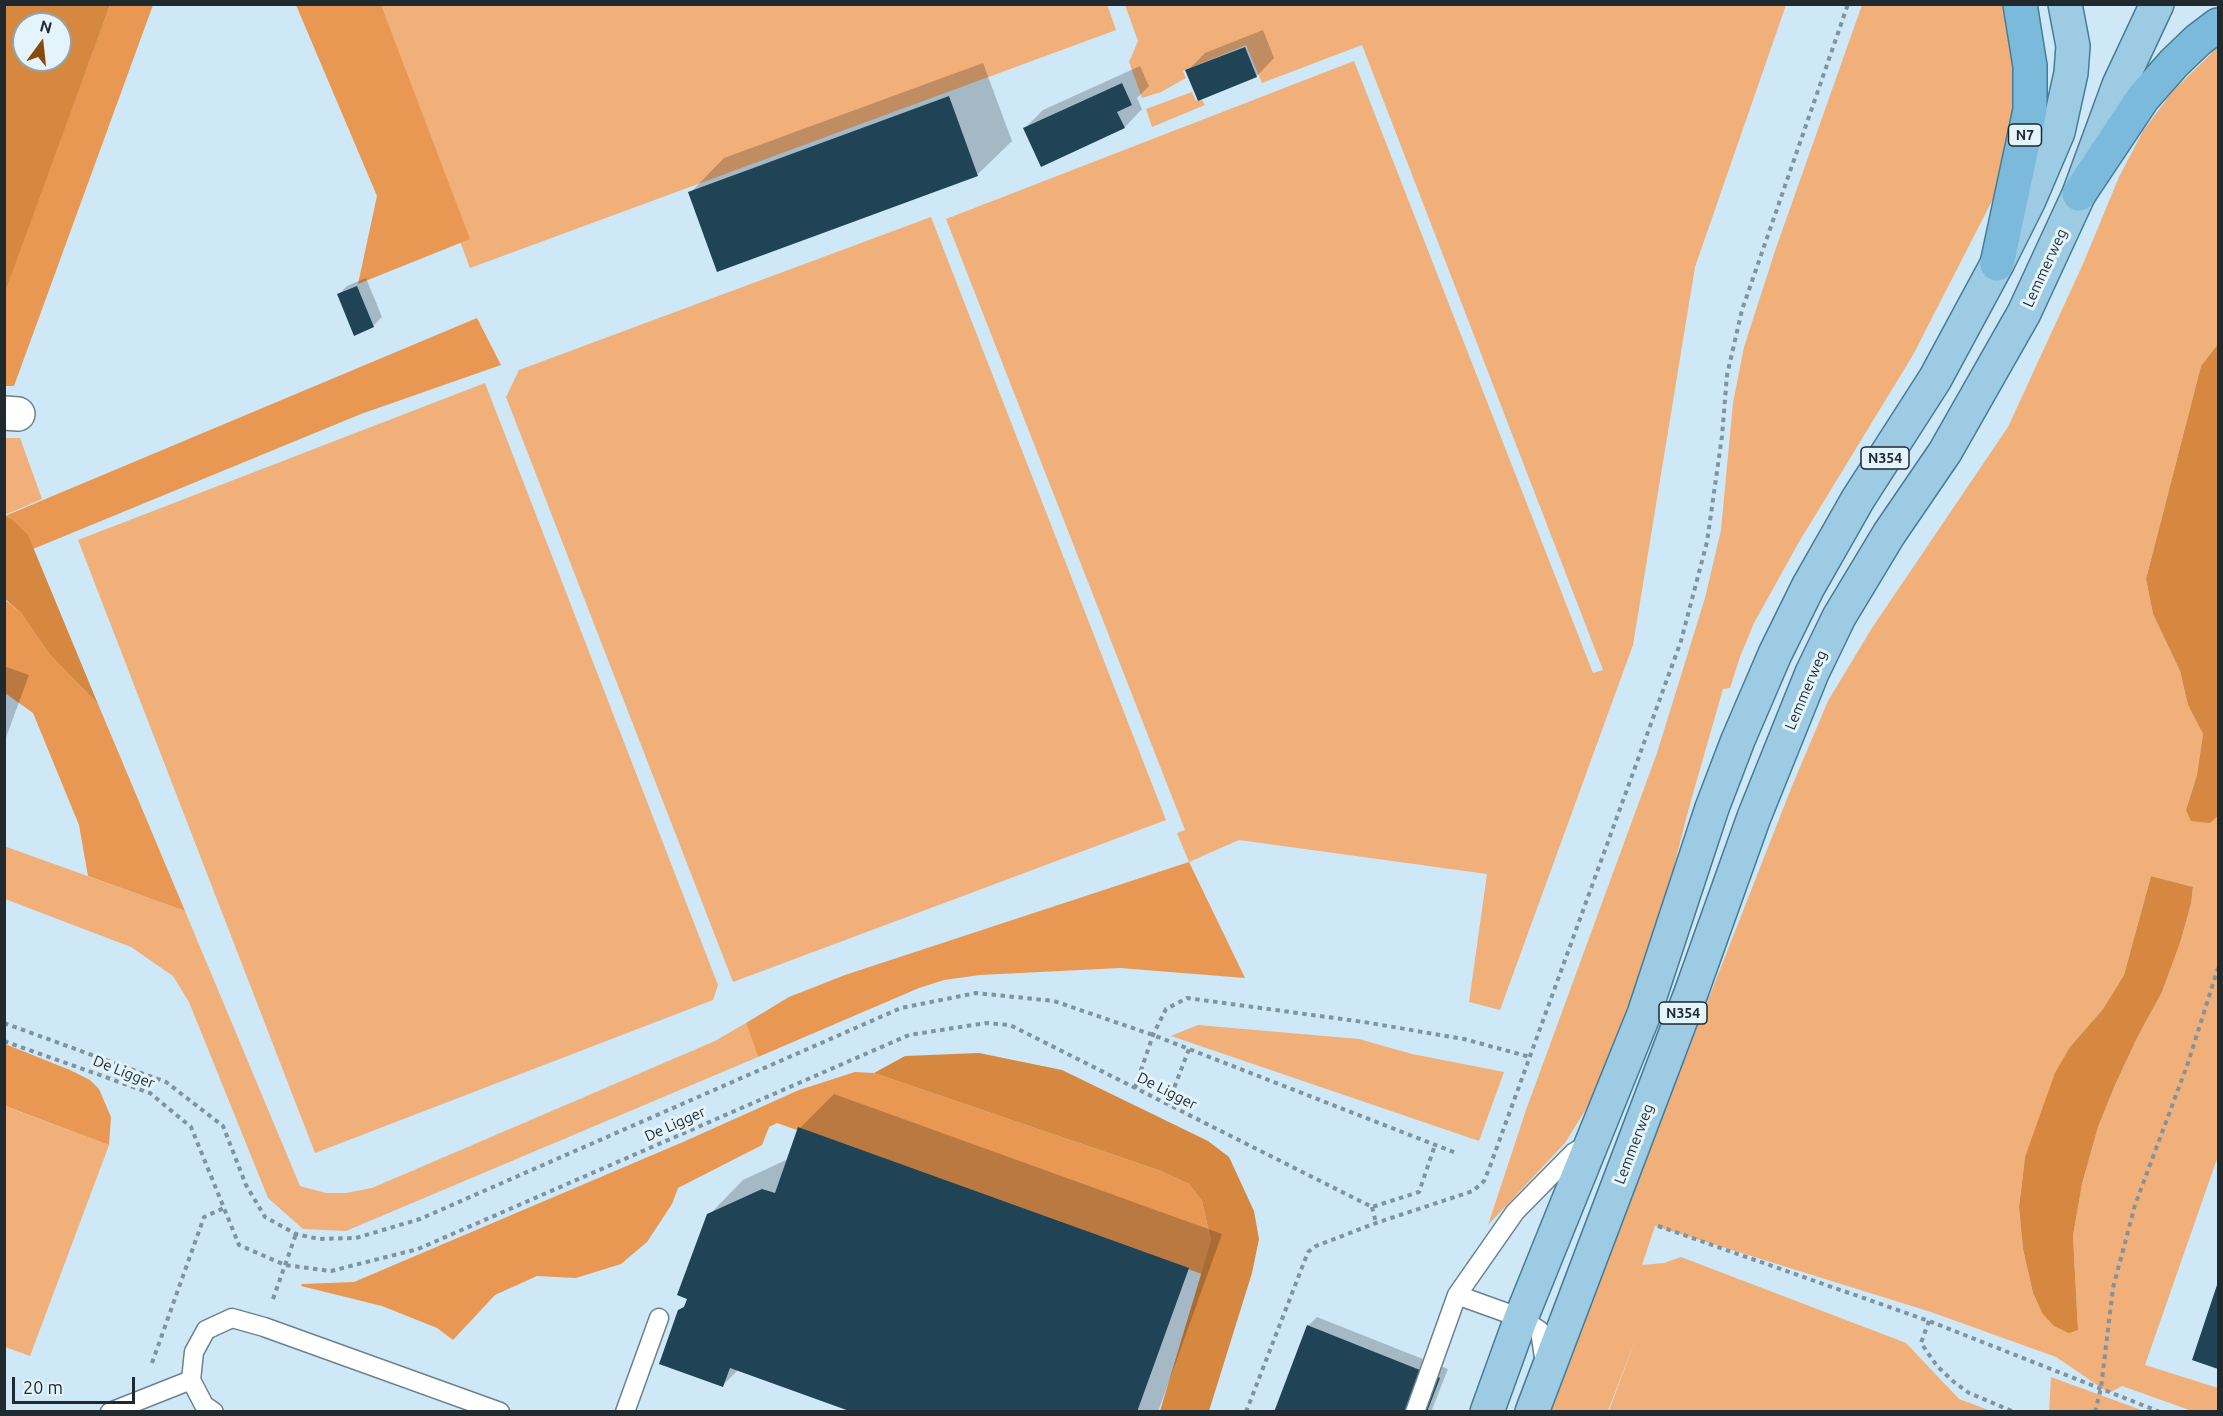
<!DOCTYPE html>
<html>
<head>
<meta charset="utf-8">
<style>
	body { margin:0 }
	#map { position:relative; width:2223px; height:1416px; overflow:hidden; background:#cee8f7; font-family:Ubuntu,sans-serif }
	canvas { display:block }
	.frame { position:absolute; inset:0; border:6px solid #1f292e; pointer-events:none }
	.north { position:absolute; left:12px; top:12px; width:60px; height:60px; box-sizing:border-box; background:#e4f4fc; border:2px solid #95a3aa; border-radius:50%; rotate:15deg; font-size:16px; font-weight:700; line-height:24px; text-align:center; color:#1f292e }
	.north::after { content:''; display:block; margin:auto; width:21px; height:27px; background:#884b0a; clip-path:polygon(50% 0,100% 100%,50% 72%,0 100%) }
	.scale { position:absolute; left:12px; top:1377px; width:123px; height:27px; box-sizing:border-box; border:3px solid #1f292e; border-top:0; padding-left:8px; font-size:18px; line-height:21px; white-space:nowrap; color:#1f292e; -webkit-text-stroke:4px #e4f4fc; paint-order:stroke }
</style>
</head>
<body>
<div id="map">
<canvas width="2223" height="1416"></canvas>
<div class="frame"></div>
<div class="north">N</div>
<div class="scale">20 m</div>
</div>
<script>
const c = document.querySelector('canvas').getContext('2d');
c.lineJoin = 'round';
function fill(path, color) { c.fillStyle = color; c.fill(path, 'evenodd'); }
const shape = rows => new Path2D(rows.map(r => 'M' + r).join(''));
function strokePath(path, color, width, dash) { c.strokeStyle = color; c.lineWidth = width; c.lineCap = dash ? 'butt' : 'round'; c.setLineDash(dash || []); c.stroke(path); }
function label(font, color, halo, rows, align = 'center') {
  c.font = font + ' Ubuntu,sans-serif'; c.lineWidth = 6; c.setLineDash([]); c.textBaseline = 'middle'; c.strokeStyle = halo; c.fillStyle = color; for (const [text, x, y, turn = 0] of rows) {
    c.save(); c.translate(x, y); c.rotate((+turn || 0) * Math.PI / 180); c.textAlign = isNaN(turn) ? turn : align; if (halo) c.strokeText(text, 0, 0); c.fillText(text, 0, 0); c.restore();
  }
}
fill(shape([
	[1107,4,1116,30,470,268,372,5],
	[1125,5,1786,5,1695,267,1633,645,1500,1010,1469,1002,1487,874,1239,840,1189,862,1177,833,1185,830,946,219,1354,61,1593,673,1603,670,1362,45,1262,83,1246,45,1183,71,1186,78,1161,92,1142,98,1129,62,1138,41],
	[1862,5,2003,5,2014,63,2015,92,2009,136,1996,193,1913,355,1799,542,1754,623,1740,657,1730,688,1723,689,1690,804,1660,920,1604,1080,1565,1143,1488,1225,1526,1110,1657,753,1705,598,1721,530,1733,403,1744,347,1776,248],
	[2218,47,2218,344,2201,366,2146,579,2153,614,2180,671,2188,705,2203,734,2197,775,2186,810,2210,823,2218,816,2218,1156,2145,1365,2218,1388,2218,1411,2192,1411,2122,1386,2109,1393,2056,1357,1931,1312,1655,1226,1642,1265,1664,1263,1681,1257,1906,1343,1959,1399,1991,1411,1609,1411,1637,1335,1608,1411,1550,1412,1608,1255,1792,786,1828,701,1872,628,2008,427,2083,264,2119,177,2143,131,2172,92],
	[2151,876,2193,887,2191,904,2180,943,2162,992,2138,1036,2115,1085,2098,1127,2082,1184,2073,1236,2078,1330,2042,1313,2033,1293,2023,1249,2019,1207,2025,1157,2070,1047,2103,1009,2124,975],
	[1192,92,1196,101,1202,100,1205,105,1152,127,1146,109],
	[931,217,1166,820,733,982,506,397,519,370],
	[485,383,718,985,713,1000,315,1153,78,540],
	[5,438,20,438,42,499,5,515],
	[4,846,185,911,300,1186,326,1193,346,1193,372,1188,715,1041,746,1023,758,1057,346,1231,303,1229,268,1198,189,1002,173,976,131,947,5,899],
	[1198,1025,1359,1039,1412,1054,1504,1072,1479,1141,1171,1036],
	[4,1106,109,1145,30,1356,5,1347],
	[2051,1377,2144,1411,2049,1411]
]), '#f1af7a');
fill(shape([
	[110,5,153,5,14,386,5,386,4,292],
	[296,5,381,5,470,239,358,284,377,196],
	[477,318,501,365,361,414,33,549,27,535,12,519,5,516],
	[4,599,21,613,50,655,98,704,185,911,88,876,79,825,33,713,5,693],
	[1189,862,1245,978,1120,968,980,975,944,980,919,988,758,1057,746,1023,789,997,845,975],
	[5,1044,70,1070,90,1080,99,1089,111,1117,109,1145,5,1106],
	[855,1072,874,1073,1161,1171,1189,1184,1202,1201,1211,1241,1213,1278,777,1123,769,1127,762,1145,678,1188,672,1204,647,1242,621,1264,576,1278,537,1276,495,1295,453,1340,437,1328,382,1306,301,1286,302,1284,354,1282,683,1142,799,1090]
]), '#e89852');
fill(shape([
	[5,4,110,5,5,292,4,5],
	[24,24,60,24,60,60,24,60],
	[2218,344,2218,816,2210,823,2191,821,2186,810,2197,775,2203,734,2188,705,2180,671,2153,614,2146,579,2201,366],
	[5,516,12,519,28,535,98,704,50,655,21,613,5,599],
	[2151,876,2193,887,2191,904,2180,943,2162,992,2138,1036,2115,1085,2098,1127,2082,1184,2073,1236,2078,1330,2069,1333,2054,1326,2042,1313,2033,1293,2023,1249,2019,1207,2025,1157,2055,1073,2070,1047,2103,1009,2124,975],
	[979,1053,1062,1070,1208,1141,1229,1157,1254,1211,1259,1239,1252,1273,1209,1411,1160,1411,1211,1241,1202,1201,1189,1184,1161,1171,874,1073,905,1056]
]), '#d68740');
fill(shape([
	[1263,30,1274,58,1257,76,1199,99,1187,71,1205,53],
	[983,63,1012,141,977,175,690,193,724,158],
	[1140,66,1149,86,1137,98,1142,109,1125,127,1042,165,1025,128,1043,110],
	[366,278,382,317,373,326,338,295,347,286],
	[4,666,29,675,4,743],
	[834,1094,1222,1234,1158,1412,856,1412,739,1369,723,1385,679,1311,687,1303,709,1215,743,1180,788,1159,800,1128],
	[2218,1287,2218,1367,2194,1359],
	[1317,1317,1448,1369,1431,1412,1275,1412,1308,1326]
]), '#0003');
fill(shape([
	[1245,47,1257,77,1198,101,1185,70],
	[1122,83,1132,105,1117,112,1125,128,1041,167,1023,128],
	[949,96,978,176,717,272,688,192],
	[357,286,374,327,354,336,337,294],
	[798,1127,1189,1268,1137,1412,852,1412,730,1368,723,1387,659,1364,678,1310,684,1307,687,1299,677,1295,707,1214,762,1189,775,1193],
	[2218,1282,2218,1369,2192,1360],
	[1307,1325,1440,1378,1427,1412,1274,1412]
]), '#204456');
const service = shape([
	[1457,1295,1521,1318,1540,1331,1545,1364],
	[110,1412,191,1380],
	[214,1412,204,1405,191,1380,194,1352,206,1330,232,1318,264,1327,500,1412],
	[625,1412,659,1318],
	[1415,1412,1457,1295,1515,1212,1573,1153,1588,1144]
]);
const minor = shape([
	[4,413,18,414]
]);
const primary = shape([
	[1487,1412,1521,1318,1644,1014,1712,808,1738,740,1775,654,1808,587,1858,499,1935,379,1997,264,2029,200,2058,132,2071,73,2073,46,2065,4],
	[1532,1412,1691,993,1754,817,1812,673,1839,617,1889,534,1945,452,2024,313,2079,194,2119,85,2157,4]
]);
const trunk = shape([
	[2079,194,2143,98,2174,63,2198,40,2218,25],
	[1997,264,2030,110,2030,66,2020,4]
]);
strokePath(service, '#6a828f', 21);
strokePath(minor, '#6a828f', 36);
strokePath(primary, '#457c97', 36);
strokePath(trunk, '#457c97', 36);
strokePath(shape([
	[4,1023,166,1082,223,1126,246,1185,265,1217,296,1234,319,1239,356,1238,420,1219,901,1008,976,993,1054,1001,1153,1035,1456,1153],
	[4,1041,150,1093,191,1127,239,1245,285,1265,331,1271,418,1249,909,1035,986,1023,1010,1025,1372,1207,1419,1192,1435,1145],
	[1135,1088,1153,1035,1166,1009,1187,998,1364,1022,1464,1039,1530,1057],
	[1168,1104,1189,1049],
	[1372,1207,1376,1223],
	[1658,1226,1929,1321,2160,1412],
	[273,1299,296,1234],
	[1929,1321,1921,1343,1937,1366,1954,1382,1969,1393,2014,1412],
	[152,1363,204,1217,224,1208],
	[1246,1412,1308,1252,1316,1246,1376,1223,1473,1191,1484,1181,1489,1169,1681,641,1707,542,1722,436,1727,375,1742,310,1848,4],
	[2095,1412,2101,1388,2113,1288,2135,1205,2188,1063,2218,968]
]), '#80939e', 4, [4.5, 4.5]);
strokePath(service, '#fff', 18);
strokePath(minor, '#fff', 33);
strokePath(primary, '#9ccbe3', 33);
strokePath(trunk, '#7bbada', 33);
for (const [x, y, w] of [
	[2025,135,33],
	[1885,458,48],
	[1683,1013,48]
]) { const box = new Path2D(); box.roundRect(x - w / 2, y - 11, w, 22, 4.5); c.fillStyle = '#e4f4fc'; c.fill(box); strokePath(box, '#1f292e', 1.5); }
label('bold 14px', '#1f292e', null, [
	["N7",2025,135],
	["N354",1885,458],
	["N354",1683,1013]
]);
label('15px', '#1f292e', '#e4f4fc', [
	["Lemmerweg",2045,268,-65],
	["Lemmerweg",1806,690,-67],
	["De Ligger",124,1072,22],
	["De Ligger",1167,1091,27],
	["De Ligger",675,1124,-24],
	["Lemmerweg",1634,1144,-69]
]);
</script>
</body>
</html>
